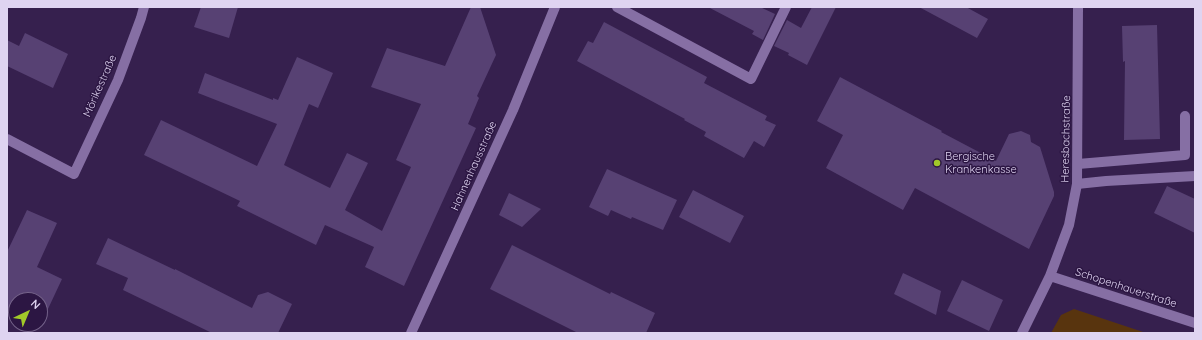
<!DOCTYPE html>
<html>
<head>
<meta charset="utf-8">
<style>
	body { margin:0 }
	#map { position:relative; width:1202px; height:340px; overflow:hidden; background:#36204e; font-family:Quicksand,sans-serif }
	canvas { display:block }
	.frame { position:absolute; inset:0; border:8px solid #dfd4f1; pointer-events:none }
	.north { position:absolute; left:8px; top:292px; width:40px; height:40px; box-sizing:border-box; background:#2c1643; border:1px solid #746289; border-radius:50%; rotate:44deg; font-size:11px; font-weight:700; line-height:16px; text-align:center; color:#dfd4f1 }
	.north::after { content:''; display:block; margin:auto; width:14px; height:18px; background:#a1c929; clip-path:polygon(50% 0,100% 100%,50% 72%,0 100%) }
</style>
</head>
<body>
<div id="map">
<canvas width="1202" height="340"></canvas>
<div class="frame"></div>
<div class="north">N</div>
</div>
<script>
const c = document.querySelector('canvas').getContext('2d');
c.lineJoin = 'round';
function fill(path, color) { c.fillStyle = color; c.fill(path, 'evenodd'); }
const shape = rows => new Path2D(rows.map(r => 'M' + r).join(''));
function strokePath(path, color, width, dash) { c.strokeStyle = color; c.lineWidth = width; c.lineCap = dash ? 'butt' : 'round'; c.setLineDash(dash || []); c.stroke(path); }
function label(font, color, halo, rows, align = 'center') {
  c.font = font + ' Quicksand,sans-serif'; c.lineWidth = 3; c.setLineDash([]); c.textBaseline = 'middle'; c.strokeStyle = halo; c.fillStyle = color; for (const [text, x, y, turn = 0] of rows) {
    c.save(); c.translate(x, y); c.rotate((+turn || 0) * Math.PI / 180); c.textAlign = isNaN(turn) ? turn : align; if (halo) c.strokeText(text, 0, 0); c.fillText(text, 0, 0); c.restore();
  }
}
fill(shape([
	[1074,309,1146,333,1051,333,1061,315]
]), '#58340e');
fill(shape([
	[201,7,238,7,229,38,194,27],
	[471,7,480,7,496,55,477,96,479,98,468,124,476,128,404,286,365,267,374,247,325,225,316,245,237,206,240,201,144,155,161,120,257,166,277,124,198,93,205,73,273,100,273,98,278,100,297,57,333,73,318,108,309,104,284,165,330,188,347,153,368,163,345,210,382,231,411,167,396,160,421,104,371,87,387,48,445,66],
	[708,7,760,7,775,14,763,40,752,34,754,31],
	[812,7,836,7,807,65,788,55,789,53,774,46,787,20,801,28],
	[919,7,966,7,988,19,977,38],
	[604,22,707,77,704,83,767,116,765,120,776,125,764,147,754,141,744,158,704,136,706,132,684,120,685,119,577,61,588,41,593,43],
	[1157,25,1160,139,1124,140,1125,61,1123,62,1122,26],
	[25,33,68,54,53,88,7,66,7,40,19,46],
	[840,77,942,131,941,132,996,161,1009,134,1021,131,1030,135,1031,142,1040,147,1054,192,1054,196,1029,249,915,188,903,210,826,168,843,135,817,121],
	[607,169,677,200,663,230,632,217,631,219,611,210,608,216,589,207],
	[1167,186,1195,199,1195,233,1154,213],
	[693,190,744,216,730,243,679,217],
	[509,193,541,209,522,227,499,215],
	[27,210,57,223,37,267,62,279,40,326,36,324,40,324,40,300,16,300,16,315,7,311,7,252],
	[108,238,175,270,175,269,252,308,258,295,268,292,292,304,278,333,212,333,123,290,128,278,96,264],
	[512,245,610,294,611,292,655,313,646,333,578,333,490,289],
	[903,273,941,291,936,315,894,294],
	[962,280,1003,300,989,331,947,311]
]), '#574173');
strokePath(shape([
	[1078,164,1185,155,1185,116],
	[1077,184,1106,181,1195,176]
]), '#866fa4', 10);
strokePath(shape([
	[617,7,751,79,786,7],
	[7,139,74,174,118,80,141,18,144,7],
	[1050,276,1195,323],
	[411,333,513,110,555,7],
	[1022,333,1050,276,1069,225,1077,184,1078,7]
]), '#866fa4', 10);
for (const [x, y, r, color] of [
	[937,163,4,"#a1c929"]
]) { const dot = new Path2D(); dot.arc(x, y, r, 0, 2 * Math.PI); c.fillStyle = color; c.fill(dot); strokePath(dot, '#2c1643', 1.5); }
label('11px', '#dfd4f1', '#2c1643', [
	["Mörikestraße",100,86,-66],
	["Heresbachstraße",1066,139,-89],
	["Hahnenhausstraße",474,166,-66],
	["Schopenhauerstraße",1126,288,18]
]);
label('11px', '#dfd4f1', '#2c1643', [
	["Bergische",945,157],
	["Krankenkasse",945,170]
], 'left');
</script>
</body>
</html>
